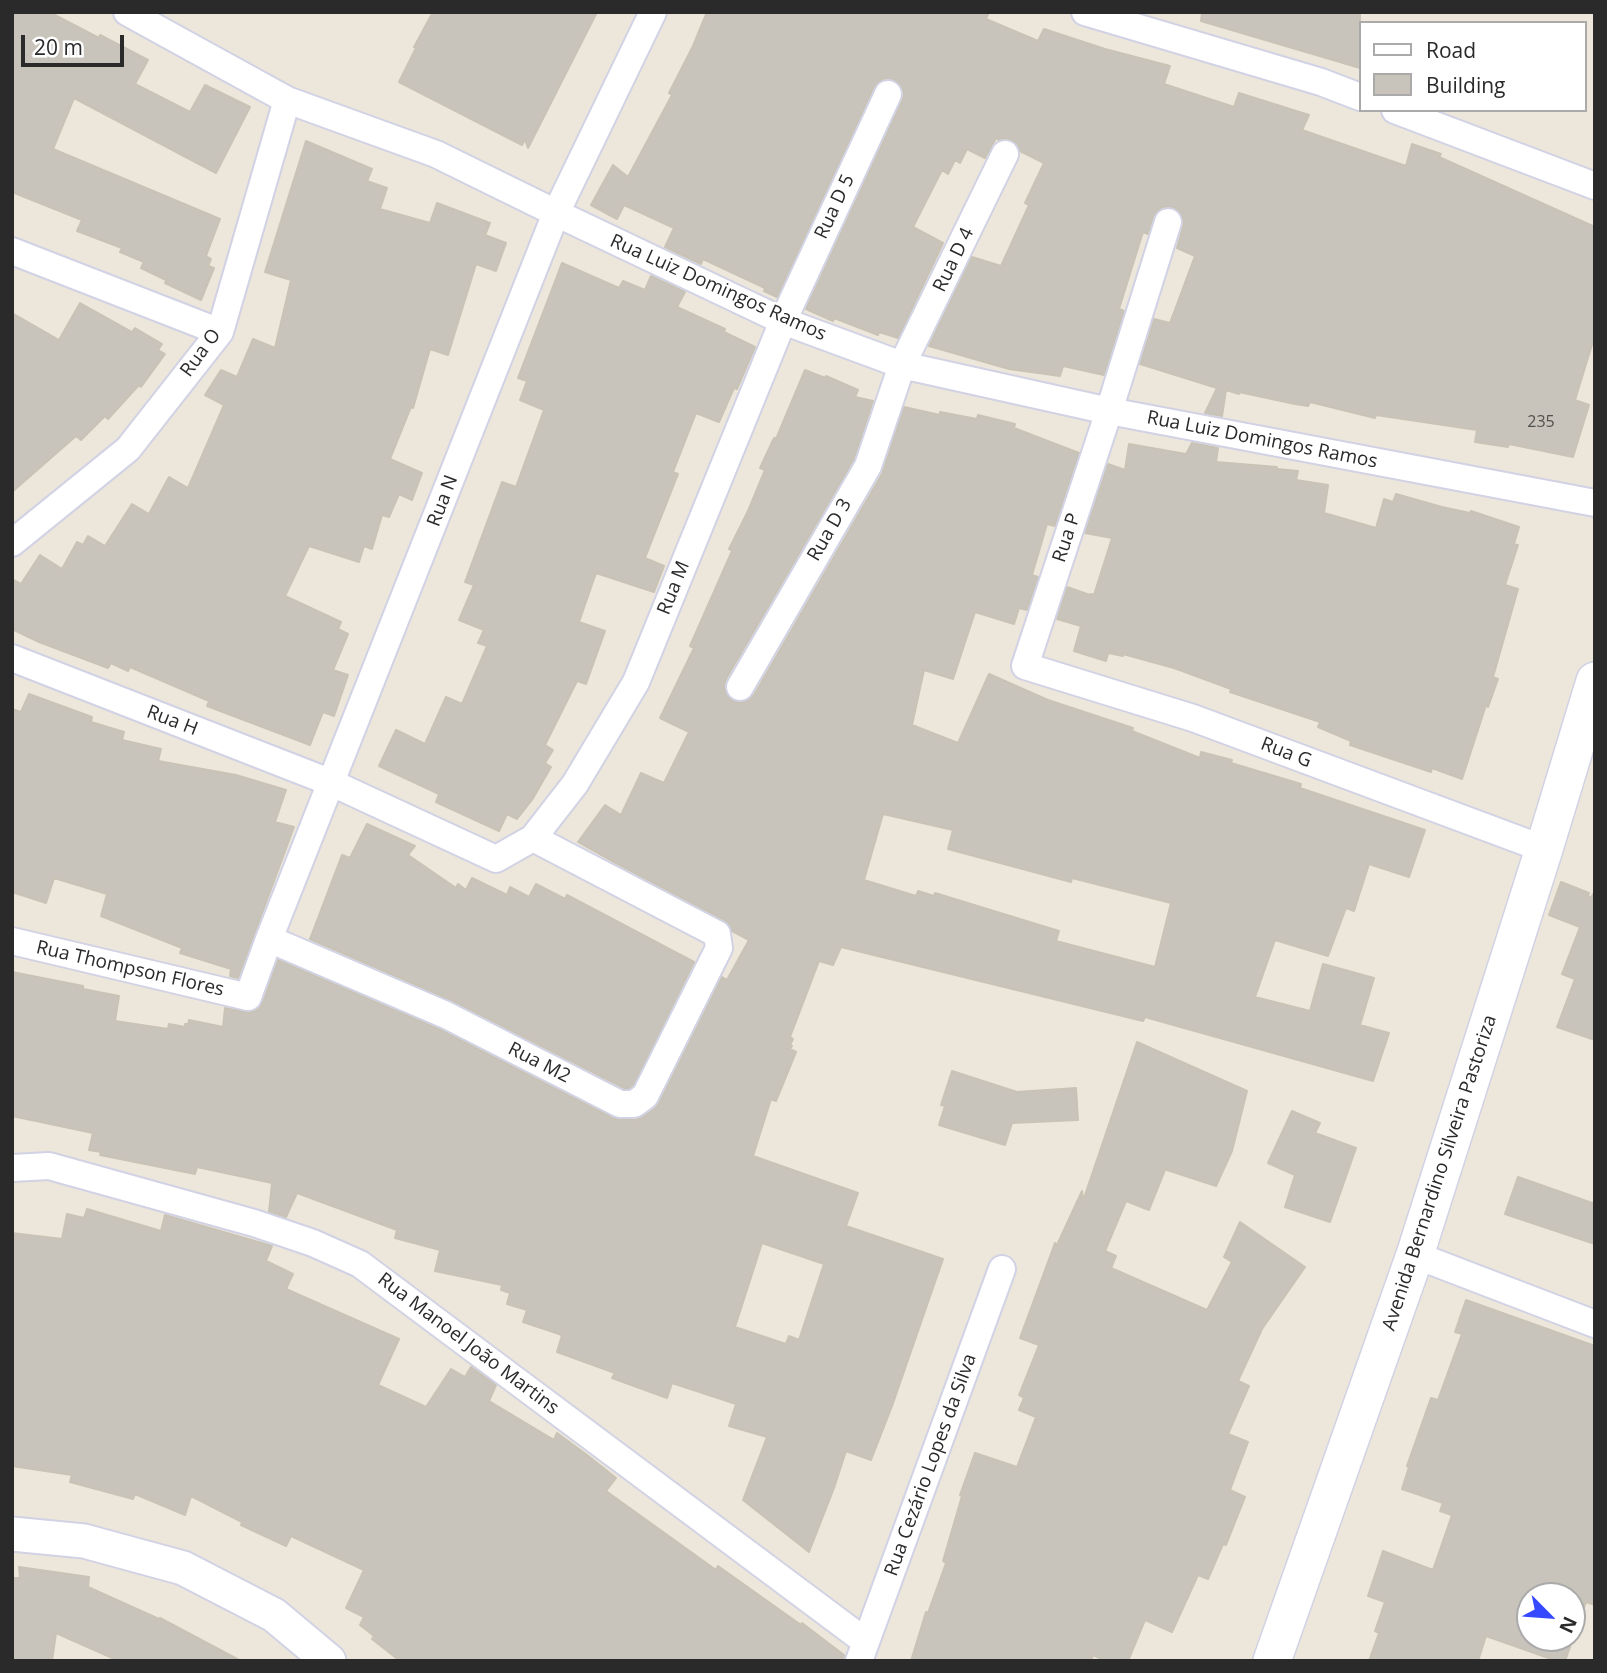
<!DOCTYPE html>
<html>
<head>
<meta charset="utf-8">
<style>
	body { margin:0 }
	#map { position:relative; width:1607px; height:1673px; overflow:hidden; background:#ede7db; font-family:"Open Sans",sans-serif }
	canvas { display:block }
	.frame { position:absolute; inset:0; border:14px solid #2a2a2a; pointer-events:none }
	.legend { position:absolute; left:1359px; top:21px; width:228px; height:91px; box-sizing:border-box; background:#fff; border:2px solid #aaa; margin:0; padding:9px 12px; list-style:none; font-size:21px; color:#2a2a2a }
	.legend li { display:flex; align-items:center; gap:14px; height:35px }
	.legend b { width:35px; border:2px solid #aaa }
	.north { position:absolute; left:1516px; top:1582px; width:70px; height:70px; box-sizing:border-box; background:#fff; border:2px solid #aaa; border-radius:50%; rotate:115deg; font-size:19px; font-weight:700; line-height:28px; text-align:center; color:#2a2a2a }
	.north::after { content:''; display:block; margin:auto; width:24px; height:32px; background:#3649ff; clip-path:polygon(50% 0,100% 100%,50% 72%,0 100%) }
	.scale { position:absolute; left:21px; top:35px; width:103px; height:32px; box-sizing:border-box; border:4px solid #2a2a2a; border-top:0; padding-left:9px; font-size:21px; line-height:24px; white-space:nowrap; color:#2a2a2a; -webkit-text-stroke:5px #fff; paint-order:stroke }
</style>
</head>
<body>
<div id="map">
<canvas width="1607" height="1673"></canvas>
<div class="frame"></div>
<ul class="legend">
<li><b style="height:9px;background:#fff"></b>Road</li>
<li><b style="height:19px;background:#c8c4bb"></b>Building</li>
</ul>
<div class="north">N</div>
<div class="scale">20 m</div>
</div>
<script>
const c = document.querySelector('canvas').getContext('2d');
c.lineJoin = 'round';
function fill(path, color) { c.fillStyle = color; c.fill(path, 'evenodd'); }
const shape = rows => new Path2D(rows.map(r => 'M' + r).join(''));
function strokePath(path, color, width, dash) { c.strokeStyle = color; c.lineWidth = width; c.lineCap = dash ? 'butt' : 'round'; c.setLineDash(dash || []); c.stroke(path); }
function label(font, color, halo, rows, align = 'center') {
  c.font = font + ' "Open Sans",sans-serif'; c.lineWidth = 5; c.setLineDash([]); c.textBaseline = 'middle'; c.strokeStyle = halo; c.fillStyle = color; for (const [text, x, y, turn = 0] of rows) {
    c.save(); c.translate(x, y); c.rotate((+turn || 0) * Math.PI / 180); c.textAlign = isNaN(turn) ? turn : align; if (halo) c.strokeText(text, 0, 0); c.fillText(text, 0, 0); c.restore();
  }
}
const building = shape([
	[12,12,49,12,99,38,100,35,148,60,135,84,190,112,205,85,250,107,216,173,74,98,53,149,220,219,206,256,211,259,208,266,214,268,201,300,165,283,166,280,141,268,144,262,120,252,122,248,77,231,82,220,12,192,12,12],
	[433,12,597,12,528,148,525,139,522,145,399,82,416,48,414,47,433,12],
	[707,12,989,12,986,19,1038,41,1044,29,1105,49,1170,66,1164,84,1234,107,1239,93,1309,115,1302,130,1406,166,1412,144,1441,154,1439,157,1595,227,1595,335,1575,400,1589,405,1573,457,1509,444,1508,447,1475,442,1477,430,1376,415,1375,418,1310,402,1308,406,1295,404,1239,392,1239,394,1226,390,1222,416,1205,413,1217,388,1140,364,1154,319,1170,323,1195,256,1177,248,1183,227,1183,219,1179,211,1172,207,1164,207,1158,210,1153,217,1148,234,1143,232,1119,309,1124,311,1104,375,1063,366,1060,376,1009,369,929,346,972,257,1001,266,1029,205,1025,203,1044,163,1020,151,1018,145,1012,140,1005,138,999,140,996,138,985,158,967,149,960,163,955,160,948,174,942,170,913,227,943,243,898,338,879,332,878,335,834,318,833,321,806,309,902,101,904,93,901,86,894,80,886,78,880,81,874,87,777,297,764,291,765,288,703,259,701,264,665,247,674,228,624,205,617,219,591,205,613,165,628,177,672,95,669,93,693,46,707,12],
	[1202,12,1360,12,1360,68,1201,21,1202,12],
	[306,141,372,169,367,181,387,188,380,209,430,223,437,203,490,223,485,235,506,243,496,271,476,264,448,355,430,349,413,408,411,407,390,459,422,473,412,500,399,494,389,517,382,515,372,549,364,546,359,562,309,546,285,596,341,622,338,629,348,634,333,670,348,675,334,716,323,712,310,745,207,706,209,701,130,667,128,671,111,663,108,668,39,642,12,629,12,579,21,584,40,555,62,569,77,542,83,545,88,536,105,546,132,504,149,514,169,477,188,488,224,405,205,395,221,370,237,377,253,339,275,348,291,280,265,272,306,141],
	[562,263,619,288,623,281,645,290,651,276,685,292,677,307,725,329,724,332,755,347,737,389,734,388,719,422,696,413,673,472,678,474,645,558,664,566,654,592,596,573,579,622,605,631,586,684,577,681,545,745,553,750,545,763,551,767,532,800,517,819,507,814,499,831,436,802,439,794,379,766,396,730,425,744,446,697,462,704,487,646,478,643,484,630,459,620,474,585,465,582,502,482,516,487,544,410,520,400,527,381,518,378,562,263],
	[80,303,132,332,135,328,162,344,158,350,165,354,141,387,139,385,108,419,105,416,81,440,76,436,12,492,12,313,59,340,80,303],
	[805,370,825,378,826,376,858,390,855,397,873,401,854,459,726,679,724,688,727,695,732,700,741,703,748,700,754,695,882,474,904,407,940,415,940,412,977,419,978,415,1015,424,1014,428,1079,453,1055,526,1047,524,1032,575,1038,577,1027,610,1019,608,1014,624,975,612,953,679,924,670,912,725,958,743,989,674,1048,700,1133,728,1132,731,1200,758,1201,752,1232,760,1231,763,1301,784,1300,788,1425,830,1409,877,1369,864,1354,911,1346,908,1328,956,1275,940,1255,997,1310,1011,1323,964,1374,978,1360,1025,1389,1033,1373,1081,1145,1017,1143,1021,841,947,833,965,819,961,790,1037,793,1039,790,1045,792,1046,790,1049,796,1052,776,1101,771,1099,753,1156,858,1193,846,1226,943,1259,892,1406,871,1460,846,1451,834,1488,809,1552,743,1500,767,1437,729,1426,736,1404,672,1383,667,1398,612,1378,615,1373,557,1352,562,1335,523,1322,527,1310,507,1304,510,1293,501,1290,502,1285,435,1271,440,1250,395,1238,397,1230,297,1193,286,1217,269,1212,272,1183,197,1167,195,1174,100,1155,101,1152,89,1150,93,1133,12,1116,12,972,83,986,83,989,119,996,115,1021,168,1029,169,1024,185,1027,185,1024,188,1024,189,1020,223,1027,225,1008,245,1012,253,1012,259,1008,263,1002,278,960,439,1029,613,1118,635,1120,643,1117,655,1108,659,1103,722,977,727,980,749,940,732,931,729,924,724,920,614,862,578,842,605,805,621,815,641,773,664,783,689,732,660,718,694,648,690,646,732,551,729,549,748,511,765,470,760,468,774,438,776,439,805,370],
	[883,814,953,830,948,849,1071,882,1072,878,1171,903,1155,967,1056,941,1059,931,935,893,934,896,918,891,916,896,864,880,883,814],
	[762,1243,824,1264,799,1340,789,1336,786,1344,735,1327,762,1243],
	[1192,443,1218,448,1216,462,1277,467,1277,469,1298,471,1296,480,1328,485,1324,513,1376,528,1384,499,1393,502,1396,494,1442,507,1470,513,1471,511,1519,527,1514,544,1518,545,1505,585,1518,589,1493,677,1498,679,1488,707,1486,705,1462,779,1432,768,1431,772,1350,745,1351,741,1318,727,1320,722,1230,692,1231,689,1174,668,1123,654,1123,656,1108,653,1106,661,1074,651,1081,626,1057,619,1067,587,1090,595,1091,594,1094,595,1112,538,1085,533,1108,464,1125,470,1129,444,1186,454,1192,443],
	[29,694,92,717,91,722,124,732,122,740,161,749,158,761,236,775,286,790,275,822,294,827,238,978,230,976,231,969,180,953,182,948,101,916,107,894,54,878,46,903,12,892,12,709,21,712,29,694],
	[367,824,415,846,408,855,456,888,458,884,466,890,472,878,507,895,510,887,529,897,536,884,565,899,567,895,694,962,633,1086,629,1088,624,1088,453,1001,310,939,342,855,350,858,367,824],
	[1561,882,1589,893,1588,896,1591,898,1593,894,1595,894,1595,1040,1557,1027,1575,979,1562,974,1580,927,1549,915,1561,882],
	[1137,1042,1247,1091,1232,1151,1216,1186,1164,1169,1165,1170,1149,1210,1126,1201,1105,1251,1116,1256,1111,1268,1207,1310,1232,1262,1224,1257,1240,1222,1305,1267,1262,1329,1238,1381,1249,1386,1228,1434,1248,1442,1230,1490,1245,1497,1226,1545,1223,1544,1208,1579,1198,1575,1172,1632,1145,1620,1128,1661,1106,1661,1093,1655,1091,1661,911,1661,926,1612,928,1613,946,1563,943,1561,962,1496,960,1495,975,1453,1017,1467,1036,1417,1019,1410,1024,1398,1019,1395,1039,1345,1020,1338,1055,1243,1057,1245,1082,1191,1083,1201,1137,1042],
	[952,1071,1017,1092,1076,1088,1078,1120,1012,1123,1005,1145,939,1125,945,1106,941,1105,952,1071],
	[1292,1111,1320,1123,1315,1133,1356,1148,1330,1222,1285,1207,1295,1175,1268,1163,1292,1111],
	[1518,1177,1595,1204,1595,1244,1505,1214,1518,1177],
	[87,1209,161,1231,165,1215,272,1246,266,1261,293,1274,286,1289,399,1339,378,1385,426,1407,451,1369,465,1377,471,1367,496,1385,489,1401,554,1440,557,1433,587,1455,616,1478,606,1491,716,1570,718,1566,801,1625,802,1623,844,1655,844,1661,400,1661,372,1639,374,1636,360,1625,364,1617,346,1608,364,1570,291,1536,286,1546,241,1525,242,1522,191,1496,185,1515,135,1494,133,1499,70,1482,72,1475,12,1466,12,1233,62,1239,67,1214,84,1218,87,1209],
	[1466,1300,1595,1346,1595,1605,1586,1602,1565,1661,1557,1661,1486,1636,1478,1661,1369,1661,1379,1633,1375,1631,1385,1602,1368,1596,1383,1551,1433,1570,1452,1515,1440,1511,1443,1503,1402,1489,1409,1467,1407,1466,1431,1398,1438,1400,1462,1334,1455,1332,1466,1300],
	[1530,1596,1572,1596,1572,1638,1530,1638,1530,1596],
	[19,1567,89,1577,88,1587,159,1619,160,1618,241,1661,119,1661,56,1633,52,1661,12,1661,12,1578,20,1578,19,1567]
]);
fill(building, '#c8c4bb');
strokePath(building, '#c8c3b5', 2);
const minor = shape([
	[127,12,287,100,436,154,556,213,783,321,902,365,1109,411,1595,503],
	[1085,12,1321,82,1360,97],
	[1395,110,1595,186],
	[1168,222,1109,411,1025,666,1193,718,1544,849],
	[12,251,220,332],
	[12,543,128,449,220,332,287,100],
	[12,658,332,783,496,859,533,838,575,784,636,682,783,321,888,94],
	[740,687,868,466,902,365,1005,154],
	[269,939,446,1015,620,1104,634,1104,645,1096,719,948,717,934,533,838],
	[12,941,248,997,269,939,556,213,653,12],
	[12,1168,49,1166,254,1223,313,1243,360,1264,866,1642],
	[1415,1255,1595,1324],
	[859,1661,1002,1269]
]);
const tertiary = shape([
	[12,1534,84,1541,183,1568,274,1615,329,1661]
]);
const secondary = shape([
	[1272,1661,1415,1255,1544,849,1595,681]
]);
strokePath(minor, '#d1d2e4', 30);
strokePath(tertiary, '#d1d2e4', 37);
strokePath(secondary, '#d1d2e4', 40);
strokePath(minor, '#fff', 26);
strokePath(tertiary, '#fff', 33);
strokePath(secondary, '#fff', 37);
label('16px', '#52504e', null, [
	["235",1541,422]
]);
label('19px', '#2a2a2a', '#fff', [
	["Rua D 5",835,207,-65],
	["Rua D 4",954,260,-64],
	["Rua Luiz Domingos Ramos",718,288,24],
	["Rua O",201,353,-54],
	["Rua Luiz Domingos Ramos",1262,440,11],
	["Rua N",443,501,-69],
	["Rua D 3",830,530,-60],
	["Rua P",1067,538,-72],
	["Rua M",674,588,-68],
	["Rua H",172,721,21],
	["Rua G",1286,753,21],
	["Rua Thompson Flores",130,969,13],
	["Rua M2",539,1063,27],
	["Avenida Bernardino Silveira Pastoriza",1440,1173,-72],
	["Rua Manoel João Martins",468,1344,37],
	["Rua Cezário Lopes da Silva",931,1465,-70]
]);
</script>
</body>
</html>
